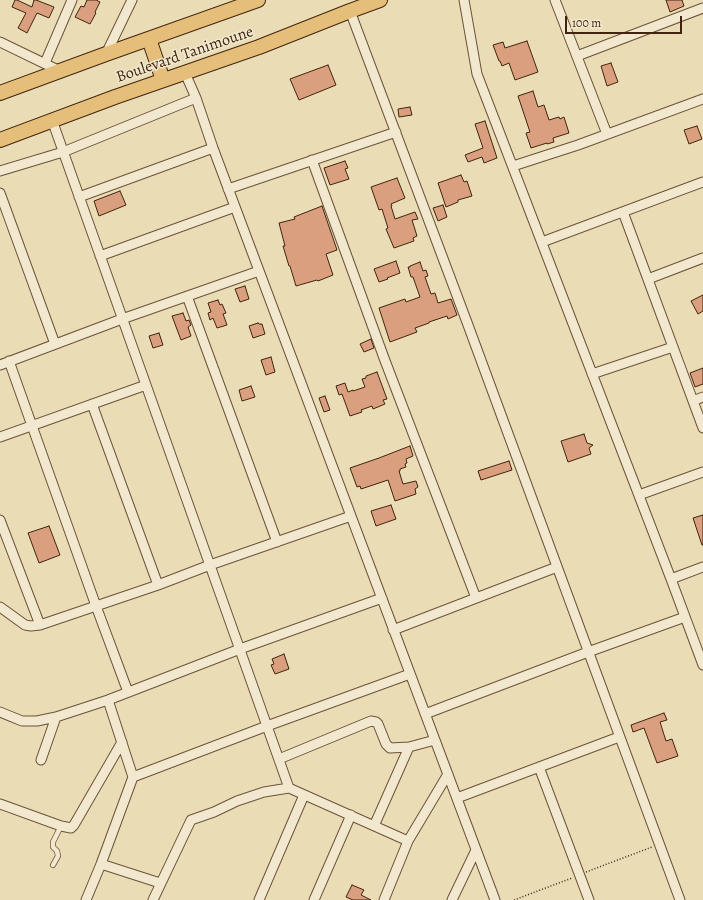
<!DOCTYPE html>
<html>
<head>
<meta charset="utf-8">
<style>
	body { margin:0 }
	#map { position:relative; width:703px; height:900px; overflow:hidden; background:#eadcb5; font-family:Alegreya,serif }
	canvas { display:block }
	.scale { position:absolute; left:565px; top:16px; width:117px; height:18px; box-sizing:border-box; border:2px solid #42240e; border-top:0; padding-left:5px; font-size:12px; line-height:14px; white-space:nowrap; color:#42240e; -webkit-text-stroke:3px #f1e8cf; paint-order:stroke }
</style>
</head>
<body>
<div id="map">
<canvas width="703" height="900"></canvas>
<div class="scale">100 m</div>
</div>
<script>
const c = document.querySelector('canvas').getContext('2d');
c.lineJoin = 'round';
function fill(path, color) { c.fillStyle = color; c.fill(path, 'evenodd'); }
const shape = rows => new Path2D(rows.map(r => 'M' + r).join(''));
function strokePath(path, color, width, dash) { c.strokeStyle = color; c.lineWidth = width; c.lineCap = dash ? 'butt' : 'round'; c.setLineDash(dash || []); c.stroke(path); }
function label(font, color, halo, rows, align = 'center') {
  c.font = font + ' Alegreya,serif'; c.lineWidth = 3; c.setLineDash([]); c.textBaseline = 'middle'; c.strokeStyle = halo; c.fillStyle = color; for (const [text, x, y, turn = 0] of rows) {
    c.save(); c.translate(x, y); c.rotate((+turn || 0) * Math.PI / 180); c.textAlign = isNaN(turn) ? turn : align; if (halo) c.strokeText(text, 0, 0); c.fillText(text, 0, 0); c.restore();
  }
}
const building = shape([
	[15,0,17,0,32,7,34,0,36,0,54,7,49,18,37,13,27,33,18,28,26,13,12,7,15,0],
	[87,0,96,0,100,2,95,12,96,13,90,24,75,17,81,6,84,7,87,0],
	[666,0,682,0,684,6,670,12,666,0],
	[527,41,538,72,515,80,509,63,502,66,500,61,499,61,493,45,503,42,505,48,527,41],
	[611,63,618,82,607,86,601,66,611,63],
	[328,65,336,85,299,100,290,79,328,65],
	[533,91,538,107,544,105,549,120,559,117,560,119,564,117,569,133,553,138,554,142,547,144,547,143,531,148,526,133,530,132,518,96,533,91],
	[410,107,412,115,399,117,398,109,410,107],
	[485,121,497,158,484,163,482,157,468,162,465,155,483,148,475,124,485,121],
	[697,126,702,139,689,144,684,130,697,126],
	[345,161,348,168,345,169,349,179,330,185,324,168,345,161],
	[461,175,464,182,467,181,472,196,458,200,458,202,446,207,438,183,461,175],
	[397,178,405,198,391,204,392,206,391,206,395,219,415,212,418,219,412,220,417,236,413,238,414,241,394,248,386,229,388,228,382,209,379,210,371,187,397,178],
	[120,191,126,205,99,216,94,201,120,191],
	[443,205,447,217,438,221,433,208,443,205],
	[322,206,337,250,326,254,333,275,318,281,317,280,296,286,290,266,289,266,283,246,285,246,279,223,295,219,294,217,322,206],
	[396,261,400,273,387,278,388,279,379,282,374,269,396,261],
	[420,262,423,271,426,270,428,276,425,277,431,294,435,293,438,303,451,299,457,315,448,319,447,316,429,322,429,323,415,328,417,332,390,342,379,308,405,299,406,302,420,297,413,277,411,277,408,267,410,267,410,266,420,262],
	[245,286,249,299,240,302,235,289,245,286],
	[703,295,703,311,698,314,691,301,703,295],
	[218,300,220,305,222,304,226,313,223,314,227,325,217,328,213,318,210,320,208,313,211,312,208,303,218,300],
	[183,313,186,321,189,320,191,325,188,327,191,336,181,340,172,316,183,313],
	[258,323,259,324,262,324,265,334,253,338,249,326,258,323],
	[159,333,163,345,153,348,149,336,159,333],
	[371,339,374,348,364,352,360,344,371,339],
	[271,357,275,372,266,375,261,360,271,357],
	[703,368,703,384,695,387,690,373,703,368],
	[377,372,387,399,383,400,385,404,373,409,372,406,361,410,362,412,350,416,342,394,339,395,336,386,345,383,348,392,353,390,353,391,365,387,362,379,366,378,366,376,377,372],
	[251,386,255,397,242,401,239,390,251,386],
	[325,396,330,410,324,412,319,398,325,396],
	[584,434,587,443,593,445,589,448,591,454,568,462,561,441,584,434],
	[410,446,413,456,406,459,407,463,405,464,406,467,400,469,400,471,399,471,403,484,416,481,418,487,415,489,416,494,395,501,388,480,361,489,360,486,357,487,350,468,379,458,410,446],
	[509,461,512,470,481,480,478,471,509,461],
	[391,505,396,519,376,526,371,511,391,505],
	[703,515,703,545,702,545,693,518,703,515],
	[49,526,60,555,39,563,28,533,49,526],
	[284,654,289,669,275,674,271,665,274,664,272,659,284,654],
	[664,713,667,720,660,722,666,741,672,739,678,756,657,763,644,728,633,732,631,725,664,713],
	[352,885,364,890,361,895,371,900,353,900,346,897,352,885]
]);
fill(building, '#d99f7f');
strokePath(building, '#42240e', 1);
const lane = shape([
	[53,865,58,856,57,851,53,847,53,842,61,826]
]);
const street = shape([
	[464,0,477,74,671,579,703,665],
	[555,0,607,134],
	[350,11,468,325,680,900],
	[0,42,60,71],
	[106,54,132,0],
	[577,56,703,8],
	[45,63,72,0],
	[185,73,196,98,213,148,495,900],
	[52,120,289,788],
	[312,160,384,358,476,598],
	[513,166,578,145,703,99],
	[0,171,63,152,196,98],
	[228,189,396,132],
	[0,193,55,344],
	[79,197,213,148],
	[623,212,703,428],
	[542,242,703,182],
	[100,256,235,207],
	[648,279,703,258],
	[187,296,277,542],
	[9,361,96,606,128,692],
	[0,365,122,319,259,271],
	[592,374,673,347],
	[693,401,703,397],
	[92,404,158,585],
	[0,437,146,385],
	[639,495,703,472],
	[0,520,40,625],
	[671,579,703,567],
	[0,607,25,625,31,626,40,625,158,585,210,565,351,516],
	[393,630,557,567],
	[108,700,133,777],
	[0,712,22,721,37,721,56,717,108,700,240,649,382,598],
	[425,714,588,652,685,617],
	[279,759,371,721,376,722,378,724,386,744,390,748,409,747,435,740],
	[41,760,56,717],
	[539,767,589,900],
	[457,798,619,737],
	[0,804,61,826,71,828,74,825,122,742],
	[374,826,409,747],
	[101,864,160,883],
	[86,900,101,864,133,777,267,726,410,674],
	[153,900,191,820,214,812,237,801,264,792,289,788,408,841],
	[259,900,304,795],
	[314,900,351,815],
	[384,900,408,841,448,774],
	[452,900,476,850]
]);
const primary = shape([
	[149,39,163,80],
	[0,93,106,54,258,0],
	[0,140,115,97,259,47,350,11,380,0]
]);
strokePath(lane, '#6c5238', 6);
strokePath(street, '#6c5238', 11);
strokePath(primary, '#42240e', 16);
strokePath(shape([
	[586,872,652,847],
	[514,900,572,878]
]), '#42240e', 1.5, [1, 2]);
strokePath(lane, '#f1e8cf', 4.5);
strokePath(street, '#f1e8cf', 9);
strokePath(primary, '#e5be7a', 14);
label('16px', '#42240e', '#f1e8cf', [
	["Boulevard Tanimoune",185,55,-19]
]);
</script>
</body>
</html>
